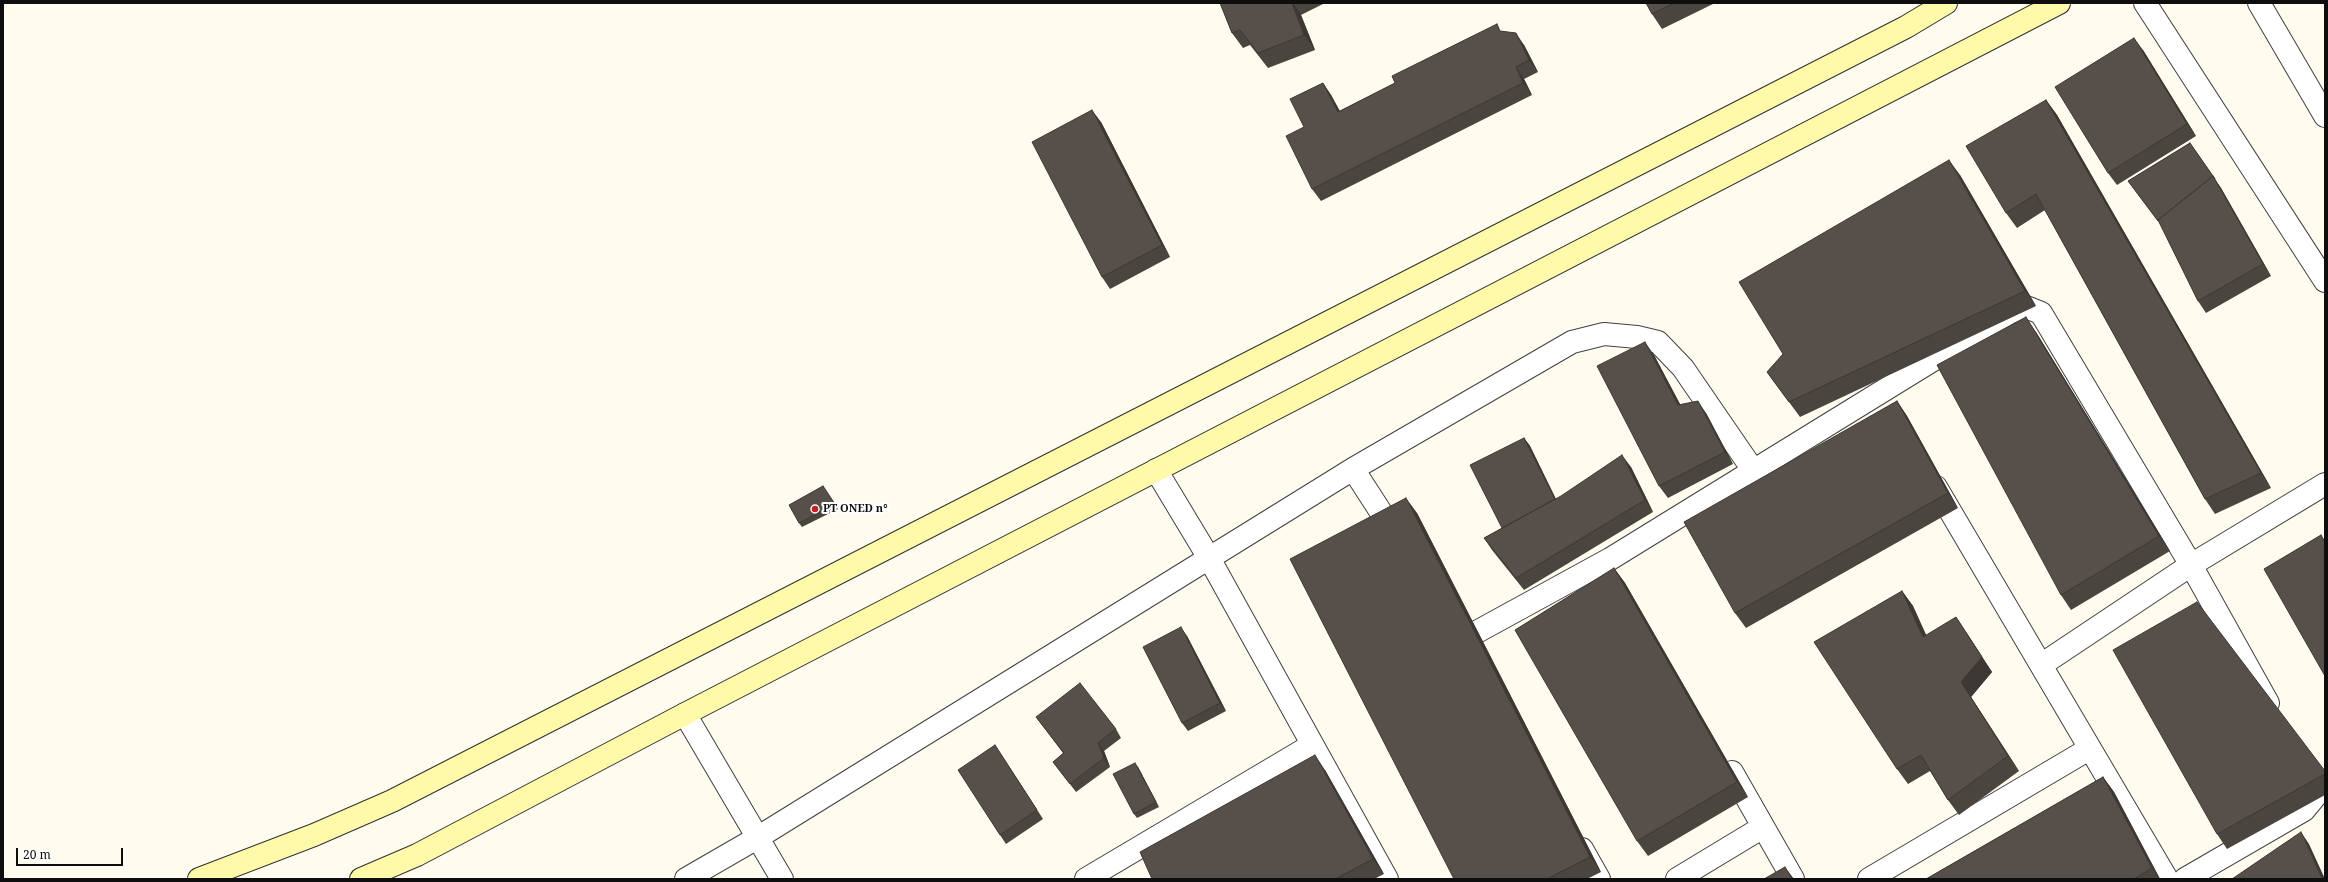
<!DOCTYPE html>
<html>
<head>
<meta charset="utf-8">
<style>
	body { margin:0 }
	#map { position:relative; width:2328px; height:882px; overflow:hidden; background:#fffcef; font-family:"Noto Serif",serif }
	canvas { display:block }
	.frame { position:absolute; inset:0; border:4px solid #0e0e0e; pointer-events:none }
	.scale { position:absolute; left:16px; top:848px; width:107px; height:18px; box-sizing:border-box; border:2px solid #0e0e0e; border-top:0; padding-left:5px; font-size:12px; line-height:14px; white-space:nowrap; color:#0e0e0e; -webkit-text-stroke:3px #fff; paint-order:stroke }
</style>
</head>
<body>
<div id="map">
<canvas width="2328" height="882"></canvas>
<div class="frame"></div>
<div class="scale">20 m</div>
</div>
<script>
const c = document.querySelector('canvas').getContext('2d');
c.lineJoin = 'round';
const shape = rows => new Path2D(rows.map(r => 'M' + r).join(''));
function strokePath(path, color, width, dash) { c.strokeStyle = color; c.lineWidth = width; c.lineCap = dash ? 'butt' : 'round'; c.setLineDash(dash || []); c.stroke(path); }
function fill(path, color) { c.fillStyle = color; c.fill(path, 'evenodd'); }
function label(font, color, halo, rows, align = 'center') {
  c.font = font + ' "Noto Serif",serif'; c.lineWidth = 4; c.setLineDash([]); c.textBaseline = 'middle'; c.strokeStyle = halo; c.fillStyle = color; for (const [text, x, y, turn = 0] of rows) {
    c.save(); c.translate(x, y); c.rotate((+turn || 0) * Math.PI / 180); c.textAlign = isNaN(turn) ? turn : align; if (halo) c.strokeText(text, 0, 0); c.fillText(text, 0, 0); c.restore();
  }
}
const street = shape([
	[2145,3,2325,281],
	[2259,3,2325,116],
	[1353,469,1397,537],
	[1156,470,1209,558,1387,879],
	[1936,487,2167,879],
	[1462,640,1610,559,2011,312,2026,307,2041,313,2191,565,2268,703],
	[2041,665,2191,565,2325,484],
	[685,714,782,879],
	[1732,772,1793,879],
	[1582,849,1599,879],
	[686,879,757,838,1353,469,1572,342,1604,334,1637,337,1658,342,1683,368,1753,470],
	[1086,879,1312,745],
	[1677,879,1763,827],
	[1869,879,2089,749],
	[2185,879,2304,810,2318,793,2310,778]
]);
const secondary = shape([
	[199,879,314,835,392,801,1906,27,1946,3],
	[361,879,417,855,685,714,2059,3]
]);
strokePath(street, '#414141', 24);
strokePath(secondary, '#303030', 24);
strokePath(street, '#fff', 22);
strokePath(secondary, '#fff9aa', 22);
fill(shape([
	[1220,3,1325,3,1301,15,1315,50,1268,68,1250,45,1243,48,1232,33],
	[1646,3,1715,3,1662,29,1652,14],
	[1502,31,1524,45,1538,72,1524,79,1532,95,1321,201,1312,189,1304,127,1323,83,1331,95,1340,111,1395,83],
	[2143,50,2196,136,2117,185,2108,173],
	[2046,100,2057,115,2271,488,2215,514,2205,499,2045,210,2017,228,2006,213],
	[1101,122,1170,257,1110,289,1102,277],
	[2190,143,2221,188,2271,276,2206,313,2198,301,2160,223,2128,181],
	[1960,175,2036,306,1800,417,1767,372],
	[2036,332,2170,551,2071,610,2061,595],
	[1654,355,1680,405,1706,413,1733,464,1668,498,1659,486],
	[1897,401,1907,416,1958,508,1746,628,1735,613],
	[1524,438,1530,446,1556,499,1631,467,1653,512,1524,590,1492,550,1484,538,1502,528],
	[823,486,838,509,802,527,799,523],
	[1417,513,1601,872,1587,879,1454,879],
	[1614,568,1625,583,1748,797,1648,856,1637,841],
	[1902,591,1913,606,1926,636,1966,632,1992,672,1971,697,2019,771,1959,815,1948,800,1930,771,1908,784,1897,769],
	[1187,636,1226,711,1188,731,1182,723],
	[1036,717,1116,729,1121,738,1104,751,1110,767,1076,792,1053,762,1063,753],
	[995,745,1043,819,1006,844,1000,835],
	[1138,767,1159,807,1137,818,1134,814],
	[1325,770,1384,874,1374,879,1152,879],
	[2325,771,2325,795,2227,849,2217,834],
	[2103,777,2114,792,2160,879,1926,879]
]), '#4b4540');
fill(shape([
	[1292,3,1293,3,1301,15,1315,50,1304,35],
	[1516,33,1524,45,1538,72,1529,60],
	[2134,38,2143,50,2196,136,2187,124],
	[1516,67,1524,79,1532,95,1523,83],
	[1323,83,1331,95,1346,124,1338,112],
	[2046,100,2057,115,2271,488,2261,473],
	[1092,110,1101,122,1170,257,1162,245],
	[2190,143,2221,188,2271,276,2263,264,2213,176,2216,180],
	[1949,160,1960,175,2036,306,2025,291],
	[2026,317,2036,332,2170,551,2159,536],
	[1645,342,1654,355,1687,417,1678,405],
	[1698,401,1706,413,1733,464,1725,452],
	[1897,401,1907,416,1958,508,1948,493],
	[1524,438,1530,446,1562,512,1556,503],
	[1622,455,1631,467,1653,512,1645,500],
	[1406,498,1417,513,1601,872,1590,857],
	[1614,568,1625,583,1748,797,1737,782],
	[1902,591,1913,606,1934,652,1923,637],
	[1956,617,1992,672,1971,697,2019,771,2008,756,1961,682],
	[1181,627,1187,636,1226,711,1220,703],
	[1098,743,1104,751,1110,767,1104,758],
	[995,745,1001,754,1043,819,1037,810],
	[1315,755,1325,770,1384,874,1373,859],
	[1135,763,1138,767,1159,807,1156,802],
	[2103,777,2114,792,2160,879,2159,879,2152,868],
	[2301,832,2309,844,2325,879,2322,879],
	[1785,867,1794,879,1792,879]
]), '#3d3834');
const building = shape([
	[1220,3,1292,3,1304,35,1258,53,1240,30,1232,33,1220,3],
	[1646,3,1674,3,1652,14,1646,3],
	[1497,24,1500,31,1516,33,1529,60,1516,67,1523,83,1312,189,1286,136,1304,127,1290,99,1323,83,1338,112,1395,83,1392,76,1497,24],
	[2134,38,2187,124,2108,173,2055,87,2134,38],
	[2046,100,2261,473,2205,499,2036,194,2006,213,1966,146,2046,100],
	[1092,110,1162,245,1102,277,1032,142,1092,110],
	[2190,143,2215,179,2213,176,2158,220,2158,221,2128,181,2190,143],
	[1949,160,2025,291,1789,402,1767,372,1783,354,1739,282,1949,160],
	[2213,176,2263,264,2198,301,2158,220,2213,176],
	[2026,317,2159,536,2061,595,1937,365,2026,317],
	[1645,342,1678,405,1698,401,1725,452,1659,486,1597,366,1645,342],
	[1897,401,1948,493,1735,613,1684,522,1897,401],
	[1524,438,1555,499,1502,528,1470,465,1524,438],
	[1622,455,1645,500,1516,578,1484,538,1561,496,1622,455],
	[823,486,835,504,799,523,789,505,823,486],
	[1406,498,1590,857,1547,879,1454,879,1290,559,1406,498],
	[2321,535,2325,542,2325,676,2264,569,2321,535],
	[1614,568,1737,782,1637,841,1515,630,1614,568],
	[1902,591,1923,637,1956,617,1982,657,1961,682,2008,756,1948,800,1921,755,1897,769,1814,642,1902,591],
	[2197,602,2325,771,2325,774,2217,834,2113,650,2197,602],
	[1181,627,1220,703,1182,723,1143,647,1181,627],
	[1080,683,1116,729,1098,743,1104,758,1070,784,1053,762,1064,753,1036,717,1080,683],
	[995,745,1037,810,1000,835,958,770,995,745],
	[1315,755,1373,859,1335,879,1152,879,1140,852,1315,755],
	[1135,763,1156,802,1134,814,1113,774,1135,763],
	[2103,777,2152,868,2134,879,1926,879,2103,777],
	[2301,832,2322,879,2232,879,2301,832],
	[1785,867,1792,879,1764,879,1785,867]
]);
fill(building, '#57504a');
strokePath(building, '#3d3834', 1);
for (const [x, y, r, color] of [
	[815,509,4,"#c42022"]
]) { const dot = new Path2D(); dot.arc(x, y, r, 0, 2 * Math.PI); c.fillStyle = color; c.fill(dot); strokePath(dot, '#fff', 1.5); }
label('bold 11px', '#0e0e0e', '#fff', [
	["PT ONED n°",823,509]
], 'left');
</script>
</body>
</html>
